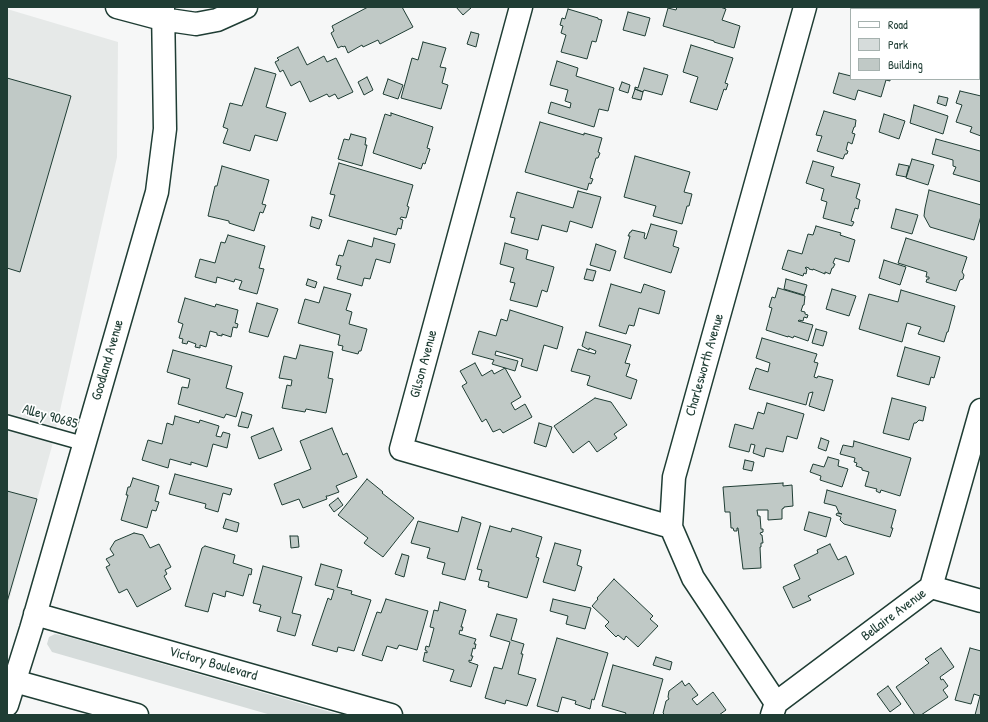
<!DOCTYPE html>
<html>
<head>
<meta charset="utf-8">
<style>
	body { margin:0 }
	#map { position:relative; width:988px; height:722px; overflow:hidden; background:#f6f7f7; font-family:"Patrick Hand",sans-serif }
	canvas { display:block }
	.frame { position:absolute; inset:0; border:8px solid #1f3d34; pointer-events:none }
	.legend { position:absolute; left:850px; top:8px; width:130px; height:72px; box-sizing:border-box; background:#fff; border:1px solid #a5b1ae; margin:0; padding:5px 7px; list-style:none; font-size:12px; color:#1f3d34 }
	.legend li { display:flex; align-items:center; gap:8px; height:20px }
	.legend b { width:20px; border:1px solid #a5b1ae }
</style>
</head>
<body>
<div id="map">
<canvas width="988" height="722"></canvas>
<div class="frame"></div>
<ul class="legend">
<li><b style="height:5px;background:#fff"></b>Road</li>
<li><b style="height:11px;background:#d6dcdb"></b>Park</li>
<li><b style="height:11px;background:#c0c9c6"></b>Building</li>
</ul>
</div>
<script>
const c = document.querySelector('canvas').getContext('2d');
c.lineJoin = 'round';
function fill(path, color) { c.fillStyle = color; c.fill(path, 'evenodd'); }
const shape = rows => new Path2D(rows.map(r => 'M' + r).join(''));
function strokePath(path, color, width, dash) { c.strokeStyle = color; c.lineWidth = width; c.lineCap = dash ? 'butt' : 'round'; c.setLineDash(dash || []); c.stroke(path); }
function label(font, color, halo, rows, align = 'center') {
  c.font = font + ' "Patrick Hand",sans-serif'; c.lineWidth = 3.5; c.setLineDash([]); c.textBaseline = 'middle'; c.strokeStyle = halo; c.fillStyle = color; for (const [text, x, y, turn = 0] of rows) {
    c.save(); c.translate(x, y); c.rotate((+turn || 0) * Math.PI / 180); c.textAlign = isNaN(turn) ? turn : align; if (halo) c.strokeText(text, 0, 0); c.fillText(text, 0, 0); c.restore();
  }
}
fill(shape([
	[7,9,118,42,117,157,52,446,7,608]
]), '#e6e9e8');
fill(shape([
	[55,634,65,636,341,715,271,715,52,652,47,644,49,637]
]), '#d6dcdb');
const building = shape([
	[368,7,402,7,413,27,380,44,378,40,363,47,362,45,348,53,345,46,343,47,342,46,338,48,331,33,334,31,332,26,368,7],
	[456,7,472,7,463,15,456,7],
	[677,7,720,7,726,9,722,20,740,26,734,48,714,42,714,41,663,26,668,8,676,10,677,7],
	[868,7,908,7,915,9,873,9,868,7],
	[568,9,598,18,598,19,602,20,596,42,592,41,587,59,561,52,566,35,561,33,563,26,560,25,562,18,565,19,568,9],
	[628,12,650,18,645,36,623,30,628,12],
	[471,32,479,34,476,47,467,44,471,32],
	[423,42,446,48,440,67,446,68,442,83,448,85,441,109,401,98,412,58,418,60,423,42],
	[979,42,981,43,981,72,979,71,979,42],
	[691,45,733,58,725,83,728,84,726,90,724,89,717,110,690,102,698,77,683,72,691,45],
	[298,47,307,65,324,56,327,62,336,58,353,92,338,99,335,94,329,97,327,94,310,102,300,81,291,86,283,70,280,72,275,62,279,60,277,58,298,47],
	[557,61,578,68,576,76,614,88,608,111,599,109,594,127,548,113,551,102,570,108,571,103,565,101,568,90,550,85,557,61],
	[255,68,276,74,266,107,286,113,277,141,255,135,250,151,223,143,228,129,223,127,230,103,242,106,255,68],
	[644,68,668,75,662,95,644,90,643,92,635,89,635,87,638,88,644,68],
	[839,73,851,76,851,79,890,79,890,81,886,80,881,97,858,90,855,100,833,93,839,73],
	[367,77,373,90,364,95,358,82,367,77],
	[7,78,71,96,20,272,7,268,7,78],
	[388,79,403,85,398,99,383,94,388,79],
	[622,82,630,85,628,93,619,90,622,82],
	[635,89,643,92,641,100,632,98,635,89],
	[960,91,981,96,981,136,970,132,972,127,956,122,962,105,956,103,960,91],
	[939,96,948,98,946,106,937,103,939,96],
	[914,105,948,116,943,134,910,123,914,105],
	[824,111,856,120,855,127,854,127,852,133,855,134,852,144,848,142,846,150,848,151,847,154,845,154,843,159,817,151,822,136,816,135,824,111],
	[391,113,433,127,427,148,430,149,425,164,423,163,421,169,373,153,385,114,391,116,391,113],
	[884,114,905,121,899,139,879,132,884,114],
	[540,122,584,135,584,133,602,138,598,152,600,153,598,158,596,158,590,178,593,179,591,184,589,183,587,190,525,172,540,122],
	[351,134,366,138,365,145,367,145,362,166,338,159,344,139,349,140,351,134],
	[936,139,980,151,981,150,981,182,953,174,956,167,953,166,953,160,932,154,936,139],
	[635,156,690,172,684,192,692,194,689,206,687,206,682,224,653,216,656,206,624,197,635,156],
	[912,159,934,165,928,185,906,178,912,159],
	[813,161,834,167,831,176,860,184,856,198,860,200,858,209,855,208,851,221,854,222,852,226,823,218,827,202,821,200,824,189,806,183,813,161],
	[339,163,413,185,407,206,409,207,406,218,401,217,400,219,403,220,401,229,398,228,396,235,329,216,335,195,330,194,339,163],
	[899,164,909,166,906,177,896,175,899,164],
	[222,166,269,180,262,204,266,205,263,213,260,212,254,231,229,223,229,221,208,216,215,186,217,186,222,166],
	[929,190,981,205,981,216,974,240,930,227,924,216,925,208,929,190],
	[578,191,601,197,592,228,570,221,567,232,542,225,538,240,511,233,515,218,510,217,517,192,573,208,578,191],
	[896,209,918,215,912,234,891,228,896,209],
	[312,217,322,220,319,229,310,226,312,217],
	[651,224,677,231,673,246,679,248,671,273,624,258,630,236,628,236,630,232,631,232,632,230,645,233,644,238,646,239,651,224],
	[816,226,841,233,840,235,855,240,849,262,835,258,833,263,835,264,833,268,832,268,830,274,825,272,825,274,813,269,813,270,809,269,809,268,806,267,805,268,807,269,806,274,804,273,803,276,782,269,788,250,802,254,808,234,813,235,816,226],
	[228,235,265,246,259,268,264,269,257,294,239,289,242,281,235,279,234,282,217,277,216,283,195,277,200,259,215,263,221,242,225,243,228,235],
	[374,238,395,244,390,263,376,259,370,279,364,278,362,286,337,279,341,266,336,265,339,255,343,256,348,240,372,247,374,238],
	[906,238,967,257,962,272,964,275,963,279,960,280,956,291,926,282,927,279,929,279,929,277,926,277,927,272,898,263,906,238],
	[505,243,528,250,526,259,554,267,547,292,542,290,537,307,510,300,515,283,510,282,514,268,500,264,505,243],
	[596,244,616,251,610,271,590,265,596,244],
	[884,260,906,267,900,285,879,278,884,260],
	[587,269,596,271,593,281,584,279,587,269],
	[308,279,317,282,315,288,306,285,308,279],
	[786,279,807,285,804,295,784,289,786,279],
	[611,284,641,293,644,284,665,291,659,314,639,308,634,326,629,325,626,334,599,326,611,284],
	[324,287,351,294,346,310,352,312,349,324,367,329,361,351,359,351,358,354,342,350,343,346,338,345,340,335,298,323,305,299,319,303,324,287],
	[778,288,805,296,804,305,803,305,801,311,805,312,805,314,808,315,807,318,804,317,803,321,799,320,798,321,813,325,808,341,794,336,793,338,788,336,788,337,766,330,772,308,769,307,772,297,775,298,778,288],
	[832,289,856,296,849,316,826,309,832,289],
	[901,290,955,306,948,332,947,332,944,342,918,334,921,327,907,323,902,342,859,329,869,294,898,302,901,290],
	[185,298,215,307,216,304,238,310,235,323,238,324,237,328,233,327,231,337,222,334,222,336,217,335,217,333,210,331,206,347,200,345,200,348,195,347,196,344,188,341,187,344,182,343,183,339,179,338,183,324,178,322,185,298],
	[257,303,278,309,268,337,249,332,257,303],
	[510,310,563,327,557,349,544,345,537,371,521,366,523,359,496,351,495,355,518,361,515,371,492,364,494,360,472,354,479,331,496,336,501,319,507,321,510,310],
	[816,329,827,332,823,346,812,343,816,329],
	[586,332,631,345,625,363,630,364,626,376,637,380,631,399,587,385,590,376,571,371,578,349,595,354,596,351,589,348,589,350,582,346,586,332],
	[762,338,817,354,814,362,818,363,814,377,817,378,818,376,833,380,824,411,809,406,813,392,809,393,806,405,749,389,756,368,768,372,770,363,756,358,762,338],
	[300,345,333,352,328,378,333,379,326,413,306,409,305,412,282,408,287,385,291,386,292,380,279,378,284,356,296,359,300,345],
	[905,347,940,357,934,378,931,377,929,385,897,376,905,347],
	[173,350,232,366,226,388,243,393,236,417,226,414,224,418,178,404,182,387,188,388,190,379,167,372,173,350],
	[475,363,482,376,492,370,494,374,505,368,521,397,511,403,515,410,525,404,532,417,503,433,500,429,493,432,486,419,482,422,462,386,467,383,460,371,475,363],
	[595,398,611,402,627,425,614,434,617,438,597,452,589,441,573,453,554,426,595,398],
	[892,398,926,407,923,421,919,420,916,423,914,423,909,440,883,433,892,398],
	[767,403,804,414,797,439,787,436,783,452,766,448,764,457,753,453,755,445,751,444,749,452,729,447,735,424,753,429,758,412,764,414,767,403],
	[242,412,252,415,248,428,238,426,242,412],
	[175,416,199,423,200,420,219,426,216,436,221,437,223,432,230,434,227,448,213,444,207,467,191,462,191,465,170,459,168,468,142,460,148,440,162,444,167,423,173,425,175,416],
	[539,423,552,427,546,447,534,443,539,423],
	[273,428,282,450,259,459,251,437,273,428],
	[332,428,343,455,347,453,357,477,336,486,339,492,328,496,326,496,327,499,303,508,299,499,282,505,274,484,311,469,300,441,332,428],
	[821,438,829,441,826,451,818,448,821,438],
	[854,441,911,458,900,496,881,490,880,493,876,491,877,489,865,486,869,472,862,470,862,468,856,466,857,463,854,462,855,458,840,454,843,445,853,447,854,441],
	[828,457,839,460,838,466,848,469,842,487,820,480,821,476,810,472,813,464,824,467,828,457],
	[745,460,754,462,752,471,743,469,745,460],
	[175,474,232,489,230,495,223,493,218,512,205,508,206,504,169,494,175,474],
	[133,478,159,486,155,501,159,502,156,511,152,510,147,528,121,520,128,495,126,495,128,487,130,487,133,478],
	[367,479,383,492,382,493,414,518,383,557,364,543,368,538,338,515,367,479],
	[783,483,783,486,792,485,793,506,784,507,784,508,782,509,782,519,768,520,768,510,757,510,758,516,760,516,761,529,763,529,763,532,760,533,761,535,762,535,763,543,761,543,761,547,760,547,761,568,743,569,738,528,737,528,737,531,734,531,733,528,731,528,730,512,725,512,723,487,783,483],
	[827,490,896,510,891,528,893,528,890,537,844,524,840,520,841,517,836,515,837,513,842,514,839,513,836,506,824,503,827,490],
	[7,491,37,499,7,602,7,491],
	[338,498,343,505,334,512,329,505,338,498],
	[809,512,831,518,826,537,804,530,809,512],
	[462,517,481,523,465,580,442,574,445,563,427,558,430,548,411,543,418,521,458,532,462,517],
	[226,519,239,523,237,532,223,528,226,519],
	[490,526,511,532,512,528,542,537,536,557,539,558,527,598,488,587,489,582,479,580,482,570,477,569,490,526],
	[134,533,143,535,150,548,159,544,171,567,165,570,167,574,164,576,171,589,137,607,127,589,119,593,106,567,110,565,106,559,114,555,110,549,115,541,134,533],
	[290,536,298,536,299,547,291,548,290,536],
	[555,543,581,550,577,565,582,567,575,591,543,582,555,543],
	[830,544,838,560,846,556,854,574,808,596,811,600,793,608,783,587,800,579,794,565,818,553,817,550,830,544],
	[205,546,235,555,233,563,252,569,251,575,249,574,243,596,226,591,225,597,213,593,208,612,185,606,202,548,205,546],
	[402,554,409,556,404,577,395,574,402,554],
	[321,564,342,570,337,587,352,591,351,594,371,600,354,651,338,647,337,652,312,645,328,598,331,600,334,590,315,585,321,564],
	[263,566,302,577,292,613,301,615,295,636,277,631,281,617,259,611,261,605,253,603,263,566],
	[614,579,653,616,650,619,658,626,638,647,626,636,624,640,618,635,616,637,605,626,609,622,592,606,598,599,597,598,614,579],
	[386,599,428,611,417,650,399,645,397,649,387,646,382,661,362,655,377,612,381,613,386,599],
	[553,599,591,608,585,629,566,624,568,616,550,611,553,599],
	[440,602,466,610,461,627,463,627,462,631,460,630,459,634,476,639,474,644,476,644,475,649,473,648,471,656,473,656,471,661,469,660,469,662,478,665,471,687,450,681,454,670,423,661,425,652,427,653,427,651,425,650,426,646,429,647,434,628,430,627,434,610,438,611,440,602],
	[497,614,517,619,511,640,524,644,521,654,523,654,518,674,536,679,527,706,506,700,505,704,485,698,494,667,502,669,510,642,490,636,497,614],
	[557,638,608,653,594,700,592,699,590,709,575,704,576,701,562,697,558,712,537,706,557,638],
	[941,648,954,667,940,677,941,680,943,679,948,686,943,690,948,697,921,715,915,715,896,687,929,663,925,659,941,648],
	[970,648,981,651,981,715,975,715,980,696,974,694,971,704,955,700,970,648],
	[656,657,672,662,670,670,653,665,656,657],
	[613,665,663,679,653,715,625,715,626,713,602,706,613,665],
	[682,681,685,686,689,683,698,695,692,699,697,705,713,692,726,710,719,715,665,715,663,713,666,701,669,699,668,697,669,691,682,681],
	[888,686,901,704,890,712,877,694,888,686]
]);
fill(building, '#c0c9c6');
strokePath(building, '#1f3d34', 1);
const lane = shape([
	[7,422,85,444]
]);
const street = shape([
	[117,7,162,19,196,24,217,20,246,7],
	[521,7,401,449,671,527],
	[931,587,981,601],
	[35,614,391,715],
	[776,703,693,578,671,527,674,477,805,7],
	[7,705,31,629,157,192,165,129,163,7]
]);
const secondary = shape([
	[772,715,776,703,931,587,981,410]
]);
const primary = shape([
	[7,679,137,715]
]);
strokePath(lane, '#1f3d34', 16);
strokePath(street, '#1f3d34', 25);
strokePath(secondary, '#1f3d34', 25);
strokePath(primary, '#1f3d34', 25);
strokePath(lane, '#fff', 13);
strokePath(street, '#fff', 22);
strokePath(secondary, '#fff', 22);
strokePath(primary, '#fff', 22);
label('14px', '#1f3d34', '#fff', [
	["Goodland Avenue",108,360,-74],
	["Gilson Avenue",424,364,-75],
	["Charlesworth Avenue",705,365,-74],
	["Alley 90685",50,417,16],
	["Bellaire Avenue",894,615,-37],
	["Victory Boulevard",213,664,16]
]);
</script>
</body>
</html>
